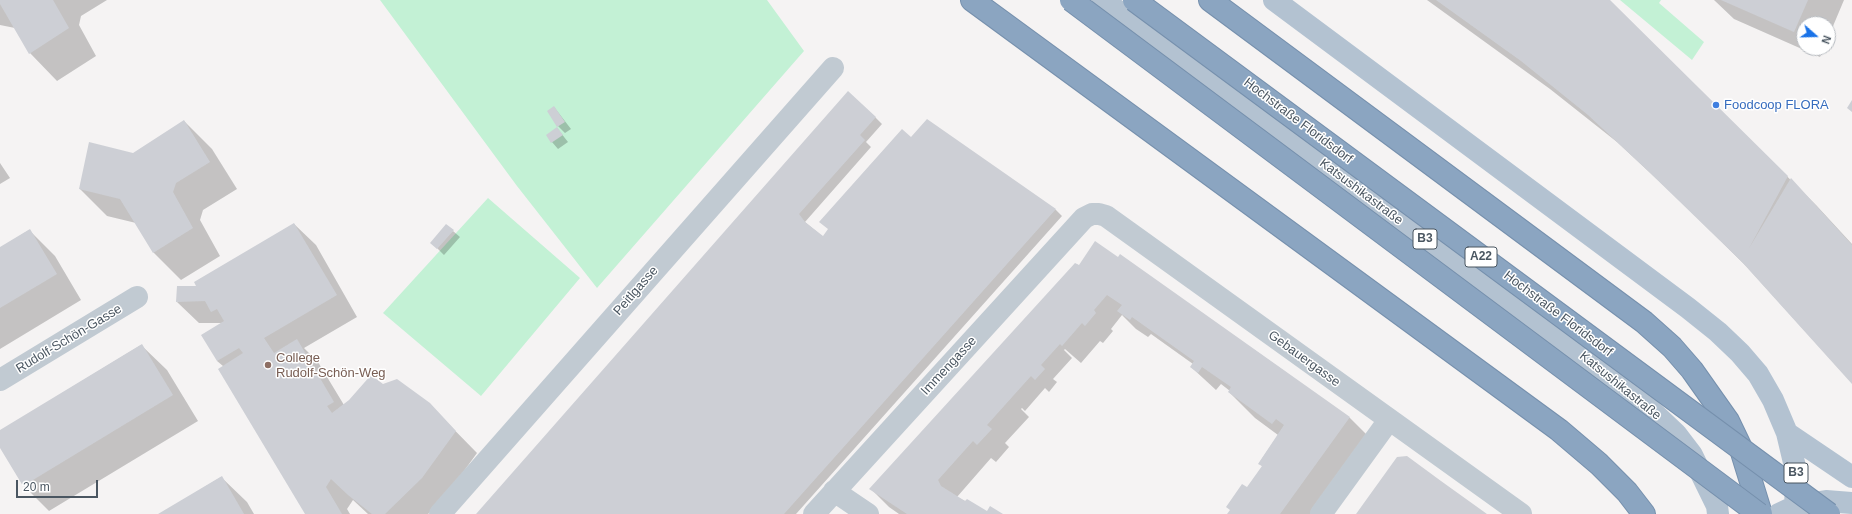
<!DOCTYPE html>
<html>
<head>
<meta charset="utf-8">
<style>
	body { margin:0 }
	#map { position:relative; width:1852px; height:514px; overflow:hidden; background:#f5f3f3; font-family:Arial,sans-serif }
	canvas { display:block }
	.north { position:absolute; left:1796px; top:16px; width:40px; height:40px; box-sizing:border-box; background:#fff; border:1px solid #b7bbc0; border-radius:50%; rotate:110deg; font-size:11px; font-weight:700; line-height:16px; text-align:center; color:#4a5661 }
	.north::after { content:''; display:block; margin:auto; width:14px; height:18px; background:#1a73e8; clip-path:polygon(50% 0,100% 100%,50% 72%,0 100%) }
	.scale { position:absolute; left:16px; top:480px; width:82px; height:18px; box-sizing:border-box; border:2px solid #4a5661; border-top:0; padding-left:5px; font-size:12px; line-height:14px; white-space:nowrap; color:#4a5661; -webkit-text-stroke:3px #fff; paint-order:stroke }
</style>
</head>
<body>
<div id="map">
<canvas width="1852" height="514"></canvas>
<div class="north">N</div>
<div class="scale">20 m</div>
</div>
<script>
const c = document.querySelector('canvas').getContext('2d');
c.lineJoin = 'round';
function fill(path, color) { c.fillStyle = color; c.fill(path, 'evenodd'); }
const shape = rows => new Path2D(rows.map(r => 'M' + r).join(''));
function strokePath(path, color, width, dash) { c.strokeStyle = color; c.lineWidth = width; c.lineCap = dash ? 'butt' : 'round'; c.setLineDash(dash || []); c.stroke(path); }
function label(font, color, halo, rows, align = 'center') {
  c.font = font + ' Arial,sans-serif'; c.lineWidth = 3; c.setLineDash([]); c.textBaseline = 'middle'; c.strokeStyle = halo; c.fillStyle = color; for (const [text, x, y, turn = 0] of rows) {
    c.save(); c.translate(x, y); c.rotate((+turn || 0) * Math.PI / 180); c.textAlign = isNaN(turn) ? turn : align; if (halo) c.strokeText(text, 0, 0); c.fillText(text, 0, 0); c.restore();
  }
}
fill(shape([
	[380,0,767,0,804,51,597,288,517,186],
	[1620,0,1661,0,1659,3,1704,42,1692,60],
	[488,198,580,278,481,396,383,313]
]), '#c3f1d5');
fill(shape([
	[0,0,107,0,81,16,79,25,96,56,57,81,30,53,15,28,0,25],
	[1427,0,1609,0,1816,205,1852,244,1852,383,1746,266,1676,197,1617,142,1550,89],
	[1714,0,1844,0,1828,38,1828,24,1804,24,1804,48,1824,48,1820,57,1734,19],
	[554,107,571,129,565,133,558,126],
	[875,117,882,124,866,142,871,147,805,222,823,237,927,120,1056,210,1062,216,796,514,478,514],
	[184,121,212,149,237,189,203,210,200,220,220,256,181,280,154,253,136,223,107,216,80,189],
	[557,128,568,142,558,149,552,142],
	[0,163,10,178,0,184],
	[294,224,316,245,357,317,304,348,318,362,344,405,383,385,429,404,477,453,443,500,428,514,368,514,353,500,347,509,350,514,306,514,223,366,217,361,224,323,199,323,177,302],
	[29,230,55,256,81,300,0,349,0,248],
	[453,231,460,237,444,255,432,243],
	[1076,264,1256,351,1350,418,1375,443,1324,514,1229,514,1263,467,1259,463,1278,435,1255,418,1229,392,1230,391,1221,384,1216,390,1191,367,1193,364,1151,334,1148,337,1136,329,1122,315,1111,329,1113,331,1103,343,1100,341,1081,363,1065,349,1064,350,1072,358,1053,379,1057,382,1049,392,1045,388,1025,411,1022,408,1021,409,1029,417,1005,443,1009,447,996,462,991,458,957,497,987,512,1001,514,899,514,889,507,871,489],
	[141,345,167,370,198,421,49,511,24,486,0,446,0,431],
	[221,477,247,502,254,514,160,514]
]), '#0003');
fill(shape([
	[0,0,53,0,69,28,29,54,0,4],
	[1436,0,1610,0,1788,176,1748,250,1791,178,1852,245,1852,384,1742,262,1647,170,1588,115,1521,61],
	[1721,0,1808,0,1794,32],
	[848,91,876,117,860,135,865,140,799,214,805,222,823,236,828,229,819,222,902,129,911,137,927,119,1056,209,784,514,476,514],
	[1852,100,1852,112,1847,108],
	[554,106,565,122,557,127,563,135,551,143,546,135,557,127,547,111],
	[184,120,210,162,176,183,173,192,193,228,153,253,120,199,79,189,89,142,133,153],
	[294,223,337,295,264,338,274,353,297,339,334,402,327,406,332,413,349,400,371,375,383,384,397,379,430,403,456,431,422,478,385,514,372,514,348,495,331,479,326,487,342,514,305,514,218,369,243,353,239,348,217,361,201,335,224,321,217,309,211,312,205,301,176,302,177,286,196,286,194,282],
	[446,224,454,230,437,249,430,243],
	[30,229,57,274,0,308,0,247],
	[1095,241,1118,257,1120,254,1350,417,1280,514,1227,514,1230,510,1226,507,1242,484,1247,487,1262,466,1258,464,1284,425,1276,419,1272,424,1228,392,1231,387,1202,367,1198,373,1190,367,1194,361,1132,317,1130,320,1117,311,1122,305,1107,295,1094,310,1096,313,1085,326,1082,323,1062,346,1060,344,1041,365,1045,369,1035,380,1031,376,987,425,992,429,977,445,973,441,938,480,941,486,965,501,967,499,987,511,990,506,1003,514,907,514,869,489,1075,263,1079,265],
	[142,344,173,395,23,486,0,448,0,430],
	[1407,456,1441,481,1487,514,1356,514,1397,457],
	[222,476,244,514,158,514]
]), '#cdcfd5');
const motorway = shape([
	[972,0,1559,430,1599,464,1627,492,1644,514],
	[1210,0,1644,322,1672,347,1692,370,1728,421,1740,446,1761,514]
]);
strokePath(motorway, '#7690ad', 24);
strokePath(shape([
	[0,380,137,297],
	[834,491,868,514],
	[440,514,833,68],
	[814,514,1084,218,1092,214,1099,214,1106,216,1521,514],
	[1321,514,1389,420]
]), '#c1cad2', 22);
strokePath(shape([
	[1103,0,1638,398,1676,434,1692,455,1717,506,1718,514],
	[1274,0,1688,308,1718,332,1740,353,1758,374,1773,400,1787,433,1796,471,1795,514],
	[1787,433,1852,477],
	[1779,514,1796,506,1826,501,1852,503]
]), '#b3c2d1', 22);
strokePath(motorway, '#8ba5c1', 22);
const motorwayBridge = shape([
	[1071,0,1759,514],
	[1134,0,1829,514]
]);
strokePath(motorwayBridge, '#7690ad', 24, []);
strokePath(motorwayBridge, '#8ba5c1', 22);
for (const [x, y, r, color] of [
	[1716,105,4,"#3f7fe0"],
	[268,365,4,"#8d6e63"]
]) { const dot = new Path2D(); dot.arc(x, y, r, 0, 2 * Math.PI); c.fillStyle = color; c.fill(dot); strokePath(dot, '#fff', 1.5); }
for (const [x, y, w] of [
	[1425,239,24],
	[1481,257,32],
	[1796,473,24]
]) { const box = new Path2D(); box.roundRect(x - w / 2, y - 10, w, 20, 3); c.fillStyle = '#fff'; c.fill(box); strokePath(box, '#4a5661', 1); }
label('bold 12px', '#4a5661', null, [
	["B3",1425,239],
	["A22",1481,257],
	["B3",1796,473]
]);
label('13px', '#366cbe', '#fff', [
	["Foodcoop FLORA",1724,105]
], 'left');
label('13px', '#4a5661', '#fff', [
	["Hochstraße Floridsdorf",1298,121,37],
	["Katsushikastraße",1361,192,37],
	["Peitlgasse",636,291,-49],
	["Hochstraße Floridsdorf",1558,314,37],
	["Rudolf-Schön-Gasse",69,339,-31],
	["Gebauergasse",1304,359,36],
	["Immengasse",949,366,-47],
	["Katsushikastraße",1620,386,39]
]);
label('13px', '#785e54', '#fff', [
	["College",276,358],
	["Rudolf-Schön-Weg",276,373]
], 'left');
</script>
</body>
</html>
